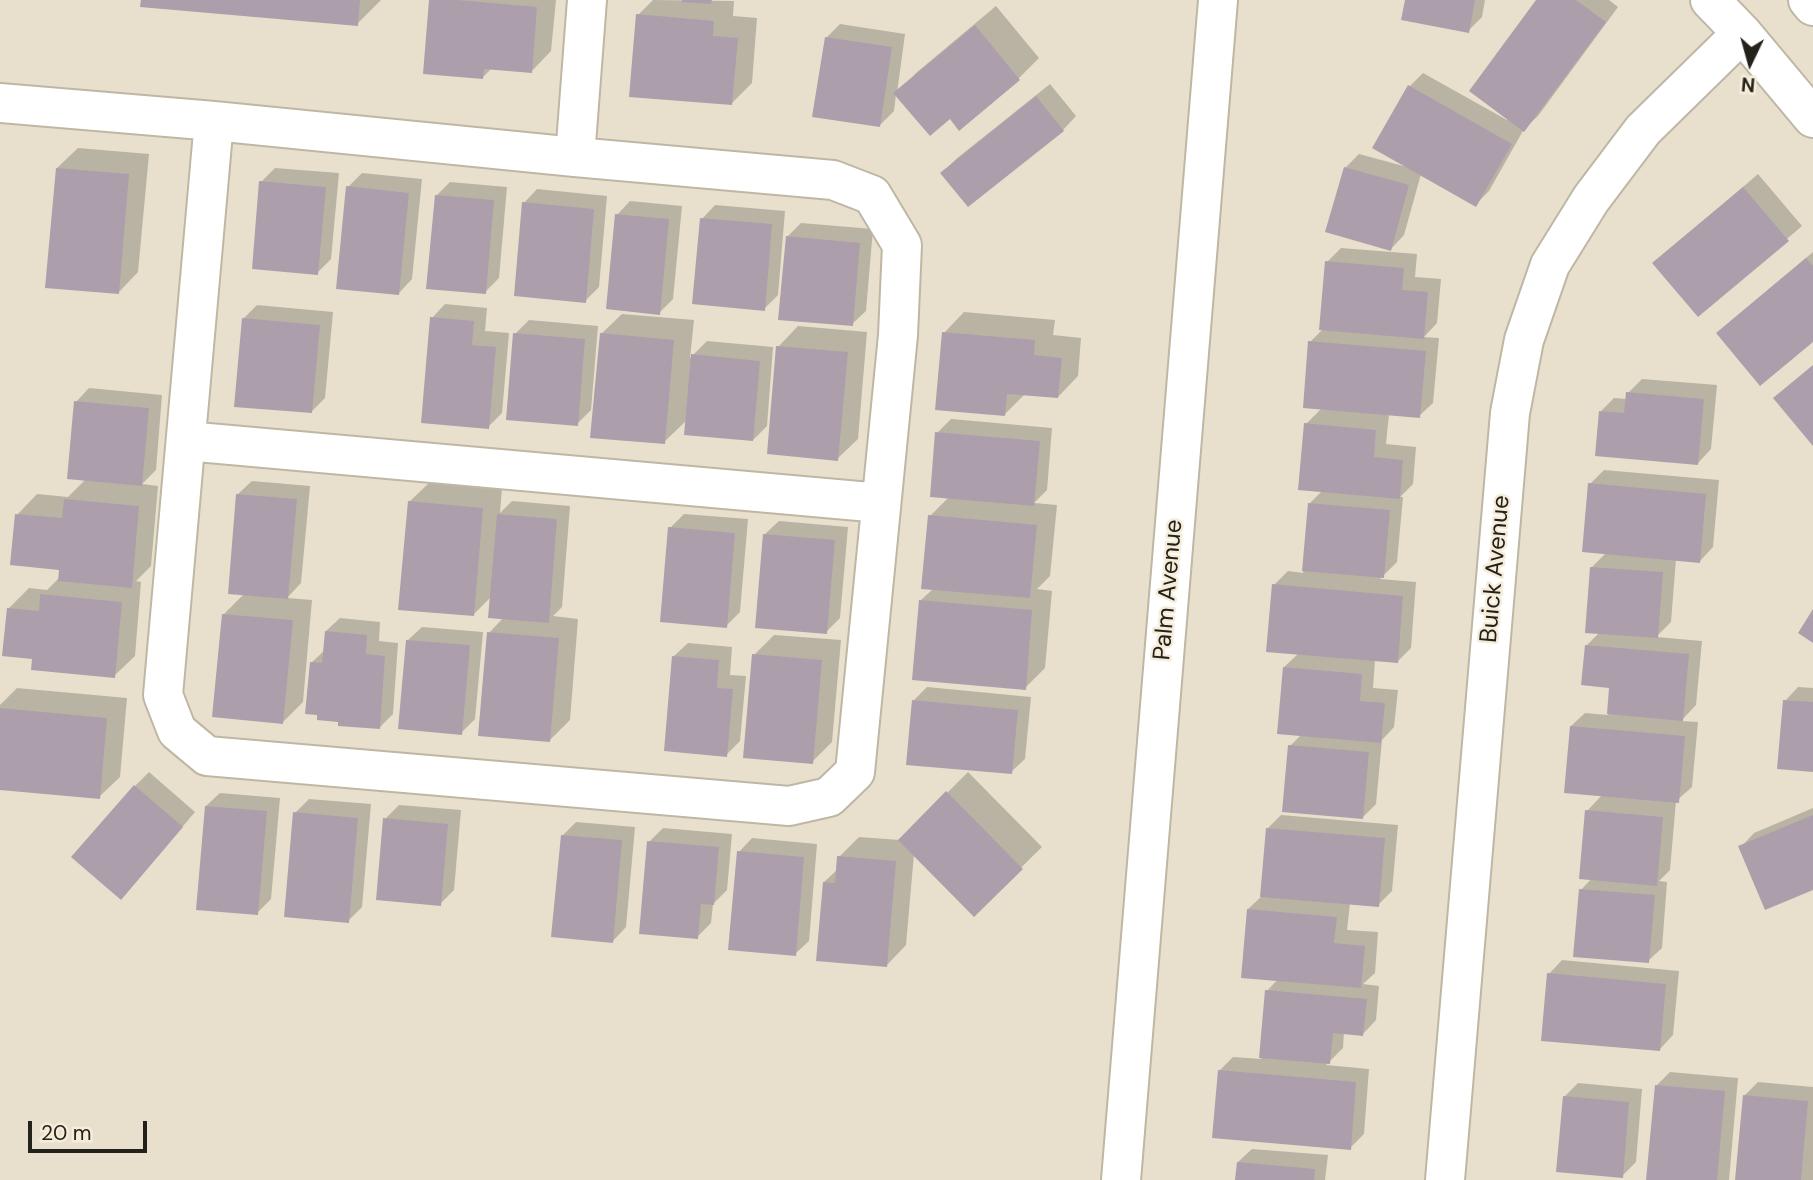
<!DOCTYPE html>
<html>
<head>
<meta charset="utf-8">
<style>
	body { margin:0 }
	#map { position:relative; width:1813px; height:1180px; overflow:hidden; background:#e8e0cd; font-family:"DM Sans",sans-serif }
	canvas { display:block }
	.north { position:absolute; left:1715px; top:28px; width:70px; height:70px; -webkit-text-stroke:5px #f5edda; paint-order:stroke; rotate:185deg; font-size:19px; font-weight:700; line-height:28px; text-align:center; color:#24211a }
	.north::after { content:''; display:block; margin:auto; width:24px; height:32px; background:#24211a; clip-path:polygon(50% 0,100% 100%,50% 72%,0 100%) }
	.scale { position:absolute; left:28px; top:1121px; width:119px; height:32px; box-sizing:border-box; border:4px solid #24211a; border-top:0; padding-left:9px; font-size:21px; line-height:24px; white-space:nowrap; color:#24211a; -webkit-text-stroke:5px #f5edda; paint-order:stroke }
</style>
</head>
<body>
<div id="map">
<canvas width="1813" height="1180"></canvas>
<div class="north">N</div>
<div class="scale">20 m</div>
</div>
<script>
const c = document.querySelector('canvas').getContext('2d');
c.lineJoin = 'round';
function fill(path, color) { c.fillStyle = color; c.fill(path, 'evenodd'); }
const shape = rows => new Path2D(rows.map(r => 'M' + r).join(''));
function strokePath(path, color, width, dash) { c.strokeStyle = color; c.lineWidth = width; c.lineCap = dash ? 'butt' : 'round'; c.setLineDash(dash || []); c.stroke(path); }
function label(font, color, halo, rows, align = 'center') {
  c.font = font + ' "DM Sans",sans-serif'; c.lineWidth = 5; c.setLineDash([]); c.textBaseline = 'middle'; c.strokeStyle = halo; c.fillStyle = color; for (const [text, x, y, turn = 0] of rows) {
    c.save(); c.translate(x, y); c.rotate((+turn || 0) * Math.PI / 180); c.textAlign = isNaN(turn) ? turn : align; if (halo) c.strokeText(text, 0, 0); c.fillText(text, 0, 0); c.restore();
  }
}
fill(shape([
	[142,0,381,0,357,24],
	[431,0,556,0,551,51,531,72,492,68,483,77],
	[653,0,734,1,733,16,757,18,752,83,731,104,638,15],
	[1407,0,1485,0,1482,17,1468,31],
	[1538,0,1609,0,1618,7,1538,116,1524,129,1489,191,1475,205,1421,174,1404,235,1391,249,1345,168,1359,154,1407,167,1410,86,1423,73,1507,120],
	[996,6,1039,58,1019,78,960,128,950,117,896,94,894,111,880,125,826,38,840,24,905,34,897,93,916,73],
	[1050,84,1076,116,1063,130,942,173,956,159],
	[78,148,149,154,138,272,118,293,57,168],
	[275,168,339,173,331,259,317,273,261,182],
	[362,173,422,179,412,279,399,293,348,187],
	[1758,174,1802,226,1698,315,1655,263],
	[450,182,507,187,499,278,485,292,436,196],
	[537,189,607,196,599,287,585,301,524,203],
	[630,201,682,206,673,299,659,313,617,215],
	[715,205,785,211,778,295,764,309,702,219],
	[801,223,873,229,866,311,852,324,787,237],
	[1341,248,1417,254,1415,277,1441,279,1437,323,1424,337,1439,338,1433,403,1419,416,1389,414,1386,444,1416,447,1413,484,1400,497,1403,497,1397,562,1380,579,1416,582,1411,648,1397,662,1375,660,1373,688,1398,690,1394,727,1382,740,1376,804,1362,818,1290,746,1302,734,1284,667,1299,653,1274,585,1288,571,1303,573,1309,504,1322,491,1306,424,1322,408,1310,342,1324,328,1327,262],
	[1813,252,1813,340,1732,320],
	[445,304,487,308,485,331,509,333,502,413,488,427,432,318],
	[257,305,333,312,325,398,311,412,243,319],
	[964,312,1055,320,1053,335,1081,338,1078,376,1058,397,1025,394,1004,415,944,333],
	[622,314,694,320,690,358,707,341,773,347,767,426,753,440,687,420,664,442,601,334],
	[529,320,598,326,591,410,577,424,515,334],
	[798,326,867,332,858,439,837,459,778,347],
	[1642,379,1717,385,1711,449,1698,463,1601,411,1614,398,1627,399,1628,393],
	[89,388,162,395,156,470,142,484,158,486,151,566,136,581,141,582,135,656,114,676,34,657,8,609,29,588,47,590,60,577,61,568,17,515,37,494,68,497,86,479,76,402],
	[951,419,1052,428,1047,490,1034,503,1057,505,1050,576,1037,589,1052,591,1045,668,1025,688,920,601,934,588,930,516,949,497,937,433],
	[1604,470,1719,480,1713,547,1700,561,1676,559,1671,622,1656,637,1702,641,1696,705,1681,721,1698,722,1692,787,1676,801,1670,870,1659,881,1667,882,1662,948,1648,961,1581,890,1592,878,1587,811,1603,794,1571,726,1585,713,1608,715,1611,686,1586,646,1600,632,1591,568,1606,553,1590,484],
	[252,481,310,486,301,583,287,598,312,600,303,702,282,723,224,614,245,593,238,494],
	[430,482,502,488,500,513,512,501,570,506,562,607,553,616,578,619,570,720,549,741,489,633,504,617,492,596,473,615,409,502],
	[684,514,748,519,740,612,726,626,670,528],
	[779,521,848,527,840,618,826,632,765,534],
	[340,618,380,622,379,641,398,643,393,714,379,728,340,720,311,663,325,650,326,631],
	[422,627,483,632,475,719,461,733,408,640],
	[774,635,841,640,832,742,812,762,754,655],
	[688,643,732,647,730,675,746,676,740,741,726,755,674,656],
	[927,687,1031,697,1025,759,1011,772,913,701],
	[1798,687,1813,688,1813,770,1785,701],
	[17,688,127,698,120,777,99,797,0,789,0,705],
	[149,772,195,812,134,884,135,786],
	[968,772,1042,847,974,914,914,854,906,945,886,966,824,882,838,869,839,857,859,837,900,840],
	[220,793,280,798,271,899,257,913,206,806],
	[309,799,371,804,362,907,348,921,295,813],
	[399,805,461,810,454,890,440,904,385,819],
	[1813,808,1813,888,1741,847,1754,833],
	[1281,815,1398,825,1392,891,1378,905,1350,903,1347,930,1378,932,1375,973,1363,984,1379,986,1376,1020,1363,1034,1344,1032,1343,1048,1326,1065,1369,1069,1364,1134,1350,1148,1219,1071,1233,1057,1261,1059,1267,991,1278,979,1248,909,1262,896,1268,828],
	[576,822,635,827,626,927,613,941,562,836],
	[663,828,732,834,727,890,713,904,711,923,697,937,649,842],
	[752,838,817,844,809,941,795,954,739,852],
	[1562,960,1679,971,1673,1035,1660,1049,1549,974],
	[1670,1072,1738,1078,1729,1180,1648,1180,1656,1086],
	[1758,1082,1813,1087,1813,1180,1754,1180,1744,1096],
	[1578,1083,1642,1089,1636,1162,1622,1176,1564,1097],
	[1252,1149,1328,1155,1325,1180,1237,1180,1238,1162]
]), '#0003');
fill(shape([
	[141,0,360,0,358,26,140,7],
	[429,0,458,0,537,7,532,73,484,69,483,79,423,74],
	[682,0,712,0,711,4,682,2],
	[1405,0,1475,0,1469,33,1401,20],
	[1536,0,1576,0,1606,22,1524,132,1469,91],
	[636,14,714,21,713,36,738,38,732,105,629,97],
	[975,25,1020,80,959,131,950,119,930,136,893,93],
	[825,37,892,47,880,127,812,117],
	[1408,85,1512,144,1476,207,1372,148],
	[1036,96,1064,131,968,207,940,173],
	[1344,167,1409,185,1391,251,1325,232],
	[56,168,129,174,119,294,45,288],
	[259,181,326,187,318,275,252,269],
	[346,186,409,193,399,295,336,289],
	[1743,187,1789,241,1698,317,1652,263],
	[435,195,494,200,486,294,426,289],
	[522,202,594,209,586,303,514,296],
	[615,214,669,219,660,315,606,309],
	[700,218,772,224,765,311,692,304],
	[786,236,860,243,853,326,778,320],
	[1806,258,1813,266,1813,342,1760,386,1716,333],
	[1325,261,1404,268,1402,290,1428,292,1424,339,1319,330],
	[430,317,474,321,472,345,496,347,489,429,421,423],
	[242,318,320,325,312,413,234,407],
	[942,332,1035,340,1034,355,1062,358,1058,398,1007,394,1005,416,935,410],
	[513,333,585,339,578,426,506,420],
	[600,333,674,340,665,444,590,438],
	[1308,341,1426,351,1420,418,1303,408],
	[776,346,848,352,838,461,767,454],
	[691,354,760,361,753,441,684,435],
	[1813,365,1813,446,1773,398],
	[1626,392,1704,399,1698,465,1595,456,1599,411,1624,413],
	[74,401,149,408,142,486,67,479],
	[1304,423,1376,430,1374,457,1403,460,1400,499,1298,490],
	[935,432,1040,441,1034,506,930,497],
	[1588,483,1706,494,1700,563,1582,552],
	[236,494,297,499,288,599,228,594],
	[64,499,139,506,132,588,58,581,59,570,10,565,15,514,62,518],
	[408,501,483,508,474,616,398,610],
	[1308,503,1390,510,1384,578,1302,571],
	[497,514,557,519,549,623,488,618],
	[928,515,1037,525,1030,598,921,589],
	[668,527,735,533,727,628,660,622],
	[763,534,835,540,827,634,755,628],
	[1590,567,1663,572,1658,638,1585,633],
	[1272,584,1403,596,1398,663,1266,652],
	[40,594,122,602,115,678,31,670,32,659,2,656,7,608,39,611],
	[919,600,1032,610,1026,690,912,680],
	[1813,609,1813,643,1798,633],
	[222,614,293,620,283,724,212,717],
	[325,631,367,635,366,654,385,656,380,729,338,726,338,722,317,720,317,715,305,714,310,662,322,663],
	[487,632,559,638,550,742,478,736],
	[406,640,470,645,462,735,398,729],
	[1585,645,1689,654,1683,721,1607,714,1609,688,1581,685],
	[752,654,822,660,813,764,743,758],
	[672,656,719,660,717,688,733,689,727,757,664,751],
	[1283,667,1362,674,1360,701,1385,703,1381,743,1277,734],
	[912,700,1018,710,1012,774,906,765],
	[1783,700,1813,702,1813,772,1777,769],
	[0,708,107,718,100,799,0,790],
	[1570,726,1685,736,1679,803,1564,793],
	[1288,745,1369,752,1363,819,1282,812],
	[134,785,183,827,121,900,71,857],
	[946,791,1023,869,974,917,898,840],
	[205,806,267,811,258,915,196,910],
	[1585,810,1663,817,1657,886,1579,879],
	[293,812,358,818,349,923,284,917],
	[1813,815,1813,890,1765,910,1738,846],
	[383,818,448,824,441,906,376,900],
	[1266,828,1385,838,1379,907,1260,897],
	[561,835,622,840,613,943,551,937],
	[647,841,719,847,714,905,701,904,698,939,639,934],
	[737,851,804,857,796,956,728,950],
	[837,856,896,861,887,967,816,961,823,882,835,883],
	[1579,889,1655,895,1649,963,1573,957],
	[1247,909,1337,917,1334,943,1365,946,1361,988,1241,978],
	[1547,973,1666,984,1660,1051,1541,1041],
	[1265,990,1367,999,1363,1036,1333,1033,1330,1064,1259,1058],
	[1218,1070,1356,1082,1351,1150,1212,1138],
	[1655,1085,1725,1091,1717,1180,1646,1180],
	[1743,1095,1808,1101,1801,1180,1735,1180],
	[1563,1096,1629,1102,1623,1178,1556,1172],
	[1237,1162,1315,1169,1314,1180,1235,1180]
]), '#ad9eab');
const minor = shape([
	[1710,0,1742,33,1813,118],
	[1808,0,1813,6],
	[0,103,214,121,575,157,833,180,872,195,902,245,898,335,855,772,829,797,789,806,207,756,177,731,163,695,214,121],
	[575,157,587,0],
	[186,441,881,503],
	[1121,1180,1218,0],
	[1445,1180,1510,413,1524,340,1550,265,1591,199,1643,130,1742,33]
]);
strokePath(minor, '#beb7a4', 42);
strokePath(minor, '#fff', 38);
label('24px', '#24211a', '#f5edda', [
	["Buick Avenue",1496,569,-85],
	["Palm Avenue",1169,590,-85]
]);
</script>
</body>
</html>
